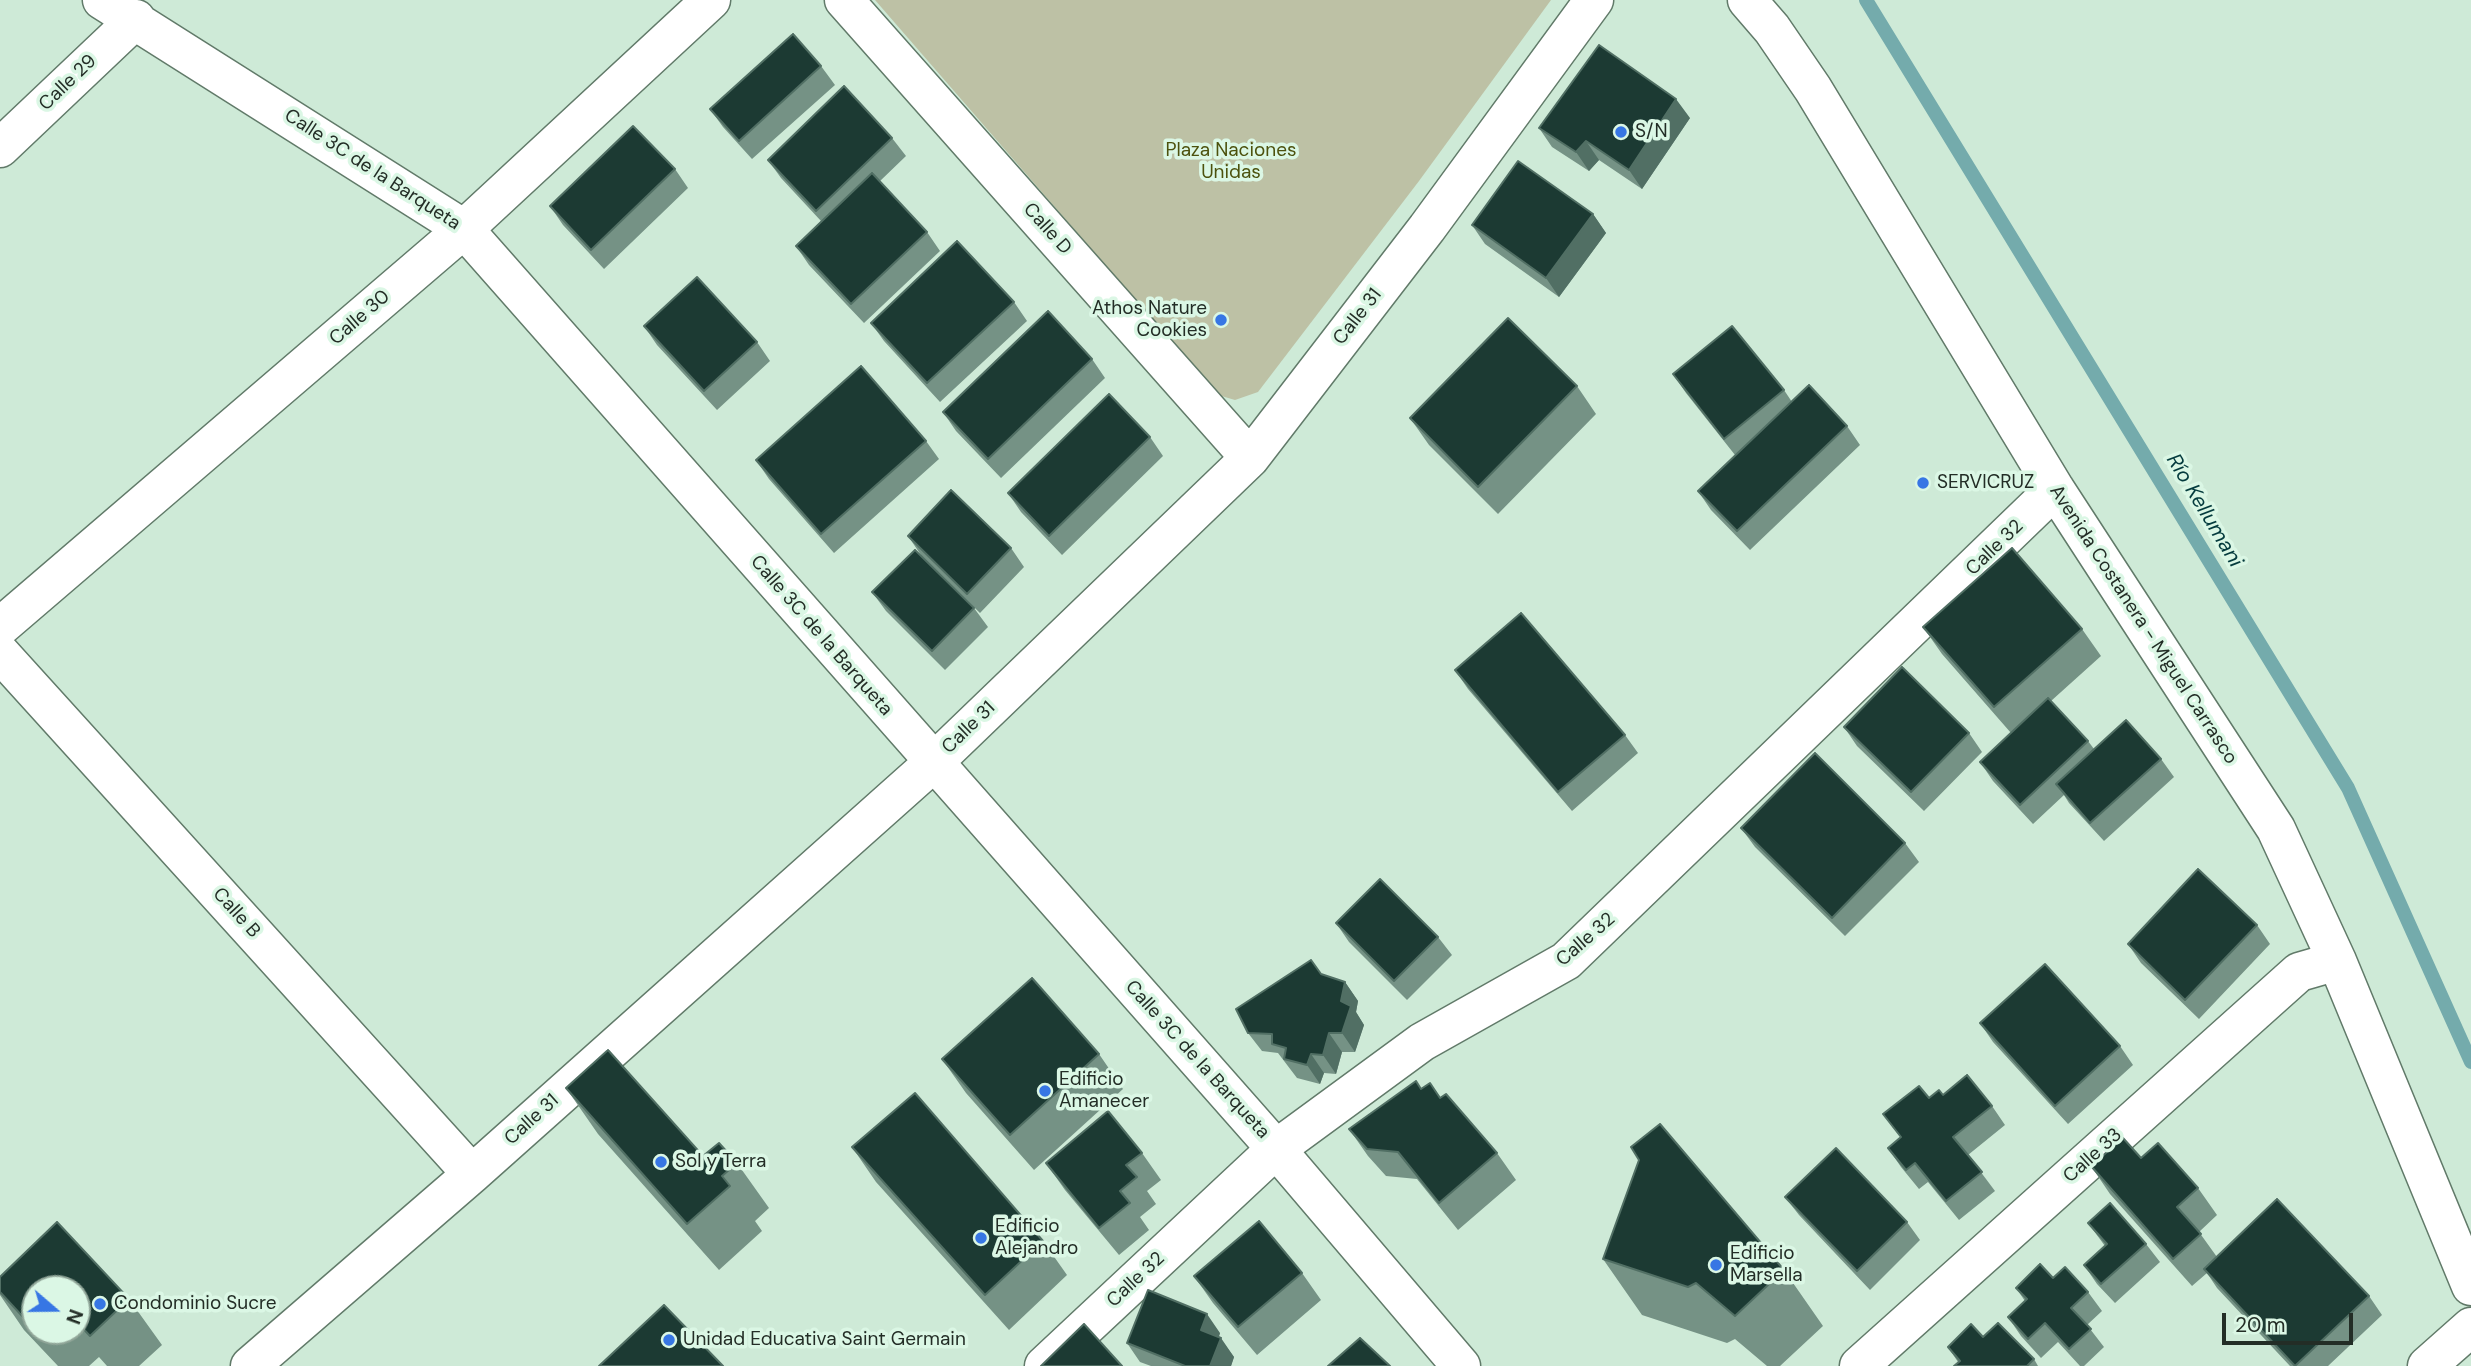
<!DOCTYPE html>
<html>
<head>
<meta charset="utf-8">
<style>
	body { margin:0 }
	#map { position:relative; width:2471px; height:1366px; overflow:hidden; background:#ceead7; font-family:"DM Sans",sans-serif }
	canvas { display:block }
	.north { position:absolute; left:21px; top:1275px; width:70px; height:70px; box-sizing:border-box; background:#dbf7e5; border:2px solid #91a699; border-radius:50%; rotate:110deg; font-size:19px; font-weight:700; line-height:28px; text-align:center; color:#232d26 }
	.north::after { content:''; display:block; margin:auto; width:24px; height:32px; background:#3776e4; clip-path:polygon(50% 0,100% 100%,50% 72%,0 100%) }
	.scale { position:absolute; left:2222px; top:1313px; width:131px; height:32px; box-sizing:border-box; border:4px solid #232d26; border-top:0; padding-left:9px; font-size:21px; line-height:24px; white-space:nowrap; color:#232d26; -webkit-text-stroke:5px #dbf7e5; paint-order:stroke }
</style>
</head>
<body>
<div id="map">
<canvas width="2471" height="1366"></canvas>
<div class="north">N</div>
<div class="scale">20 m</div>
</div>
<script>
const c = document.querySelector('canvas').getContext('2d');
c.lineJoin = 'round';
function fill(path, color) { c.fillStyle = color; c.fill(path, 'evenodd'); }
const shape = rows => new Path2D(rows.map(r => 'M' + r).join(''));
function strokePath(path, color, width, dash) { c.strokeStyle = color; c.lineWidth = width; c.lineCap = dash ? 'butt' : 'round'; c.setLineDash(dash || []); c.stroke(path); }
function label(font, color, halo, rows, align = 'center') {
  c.font = font + ' "DM Sans",sans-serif'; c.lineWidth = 7; c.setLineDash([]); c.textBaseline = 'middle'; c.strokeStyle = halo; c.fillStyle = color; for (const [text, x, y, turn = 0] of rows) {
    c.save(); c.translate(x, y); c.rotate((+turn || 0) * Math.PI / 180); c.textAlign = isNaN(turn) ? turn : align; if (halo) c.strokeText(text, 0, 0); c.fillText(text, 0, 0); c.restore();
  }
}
fill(shape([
	[875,0,1551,0,1419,181,1258,392,1235,400,1218,395]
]), '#bdc1a5');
strokePath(shape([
	[1866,0,2348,788,2471,1062]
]), '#74abac', 14);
const minor = shape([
	[102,0,464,229,1276,1149,1461,1366],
	[844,0,1250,458],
	[1747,0,1772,29,1813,89,2055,489,2276,829,2337,961,2471,1286],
	[0,148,136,19],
	[0,627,464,229,711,0],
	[0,653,472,1174],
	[250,1366,472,1174,933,763,1250,458,1427,228,1594,0],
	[1044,1366,1276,1149,1422,1042,1566,961,2055,489],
	[1859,1366,2299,972,2337,961],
	[2427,1366,2471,1327]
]);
strokePath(minor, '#617a69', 41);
strokePath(minor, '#fff', 38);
fill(shape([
	[821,66,835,85,752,159,723,127,710,109],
	[1690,118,1642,189,1599,160,1589,171,1552,147,1539,128],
	[892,138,906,156,879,182,927,232,940,251,864,323,809,265,796,246,821,221,781,178,768,160],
	[675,169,688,188,604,269,563,225,550,206],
	[1593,214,1606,233,1559,297,1485,244,1472,225],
	[1014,302,1027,321,940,402,884,341,871,323],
	[644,326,757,342,770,361,717,410,657,345],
	[1092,359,1105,378,1001,478,956,431,943,412],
	[1673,374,1784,390,1792,402,1847,426,1860,445,1750,550,1711,510,1698,491,1735,455,1686,393],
	[1577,386,1596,414,1498,514,1429,445,1410,418],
	[1150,437,1163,456,1062,555,1021,512,1008,493],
	[926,441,939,459,834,553,769,479,756,460],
	[908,536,1011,548,1024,567,980,613,922,556,974,608,988,627,945,670,886,611,872,592,921,555],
	[1923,627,2082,629,2101,656,2051,701,2088,741,2094,749,2161,759,2174,777,2104,841,2069,803,2064,795,2033,824,1993,781,1980,762,2011,733,1942,654],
	[1455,670,1625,735,1638,753,1572,811,1468,689],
	[1844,727,1969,733,1982,752,1924,811,1857,746],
	[1741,828,1905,843,1919,862,1845,936,1755,847],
	[1336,923,1438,937,1452,955,1407,1000,1349,942],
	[2257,925,2270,944,2199,1019,2141,963,2128,944],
	[1321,975,1345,982,1358,1001,1356,1012,1364,1025,1355,1052,1342,1052,1336,1074,1324,1073,1320,1084,1297,1078,1278,1053,1262,1051,1248,1033],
	[1980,1023,2120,1046,2133,1065,2068,1124,1993,1042],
	[1099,1054,1123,1089,1034,1170,966,1093,942,1059],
	[1430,1083,1441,1098,1497,1153,1516,1180,1458,1230,1417,1179,1386,1176,1368,1156,1349,1129,1421,1089],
	[566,1088,703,1156,737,1163,769,1208,755,1221,762,1231,719,1270,598,1134],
	[1943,1095,1992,1106,2005,1125,1968,1155,1995,1191,1959,1220,1928,1182,1919,1189,1901,1167,1888,1148,1901,1138,1883,1114,1929,1098],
	[852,1147,1043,1241,1067,1275,1009,1330,876,1182],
	[1142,1153,1161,1180,1147,1191,1156,1204,1140,1217,1149,1230,1119,1255,1065,1190,1046,1163],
	[2141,1158,2198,1188,2217,1215,2199,1232,2217,1257,2369,1296,2382,1315,2328,1366,2290,1366,2217,1288,2207,1273,2192,1286,2110,1194,2091,1166],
	[1785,1197,1907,1222,1920,1240,1870,1290,1799,1215],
	[57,1222,129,1299,162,1345,139,1366,107,1366,99,1357,89,1366,58,1366,24,1330,0,1295,0,1277],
	[35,1289,77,1289,77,1331,35,1331],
	[2088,1223,2146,1244,2160,1262,2115,1303,2097,1284,2084,1265,2105,1246],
	[1603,1259,1784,1270,1823,1326,1780,1366,1767,1366,1735,1339,1727,1343,1642,1315],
	[1302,1273,1321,1300,1257,1355,1213,1303,1194,1276],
	[2053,1278,2088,1292,2102,1311,2087,1325,2104,1347,2084,1366,2080,1366,2058,1342,2041,1358,2021,1336,2008,1317,2025,1301,2016,1288],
	[1220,1333,1219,1337,1234,1357,1231,1366,1151,1366,1140,1362,1127,1343],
	[1983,1337,2034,1359,2038,1366,1954,1366,1958,1362,1948,1347]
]), '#759285');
fill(shape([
	[1676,99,1690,118,1642,189,1629,170],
	[1586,141,1599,160,1589,171,1576,152],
	[1593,214,1606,233,1559,297,1546,278],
	[1345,982,1358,1001,1356,1012,1364,1025,1355,1052,1342,1033,1341,1001],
	[1329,1033,1342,1052,1336,1074,1323,1055],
	[1311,1054,1324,1073,1320,1084,1307,1065],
	[1207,1314,1220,1333,1214,1349,1201,1330],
	[1221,1338,1234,1357,1231,1366,1210,1366]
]), '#516f64');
const building = shape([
	[793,34,821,66,739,141,710,109,793,34],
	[1599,45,1676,99,1629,170,1586,141,1576,152,1539,128,1599,45],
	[844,86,892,138,816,211,768,160,844,86],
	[633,126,675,169,591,250,550,206,633,126],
	[1518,161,1593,214,1546,278,1472,225,1518,161],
	[872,173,927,232,851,304,796,246,872,173],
	[957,241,1014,302,927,383,871,323,957,241],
	[697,277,757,342,704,391,644,326,697,277],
	[1048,311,1092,359,988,459,943,412,1048,311],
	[1508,318,1577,386,1478,487,1410,418,1508,318],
	[1732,326,1784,390,1724,439,1673,374,1732,326],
	[861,366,926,441,821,534,756,460,861,366],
	[1809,385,1847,426,1737,531,1698,491,1809,385],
	[1109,394,1150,437,1049,536,1008,493,1109,394],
	[951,490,1011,548,967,594,908,536,951,490],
	[2012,548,2082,629,1994,707,1923,627,2012,548],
	[915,550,974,608,932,651,872,592,915,550],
	[1521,613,1625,735,1558,792,1455,670,1521,613],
	[1902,667,1969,733,1911,792,1844,727,1902,667],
	[2048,698,2088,741,2020,805,1980,762,2048,698],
	[2126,720,2161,759,2090,823,2056,784,2126,720],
	[1815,753,1905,843,1832,918,1741,828,1815,753],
	[2198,869,2257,925,2185,1000,2128,944,2198,869],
	[1380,879,1438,937,1394,981,1336,923,1380,879],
	[1311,960,1321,974,1345,982,1341,1001,1351,1006,1342,1033,1329,1033,1323,1055,1311,1054,1307,1065,1284,1059,1286,1048,1272,1044,1272,1034,1248,1033,1236,1009,1311,960],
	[2045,964,2120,1046,2055,1106,1980,1023,2045,964],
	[1032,978,1099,1054,1010,1135,942,1059,1032,978],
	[608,1050,703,1156,719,1143,737,1163,722,1176,730,1186,687,1224,566,1088,608,1050],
	[1967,1075,1992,1106,1953,1137,1982,1172,1946,1201,1915,1163,1906,1170,1888,1148,1901,1137,1883,1114,1919,1086,1929,1098,1939,1090,1943,1095,1967,1075],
	[1416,1081,1421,1089,1430,1083,1440,1098,1446,1094,1497,1153,1439,1203,1398,1152,1367,1149,1349,1129,1416,1081],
	[915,1093,1043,1241,985,1295,852,1147,915,1093],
	[1108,1111,1142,1153,1126,1165,1137,1177,1120,1191,1130,1203,1099,1228,1046,1163,1108,1111],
	[1660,1124,1784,1270,1735,1316,1696,1283,1688,1287,1603,1259,1639,1160,1631,1147,1660,1124],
	[2123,1138,2141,1158,2158,1143,2198,1188,2177,1207,2201,1234,2173,1259,2091,1166,2123,1138],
	[1836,1148,1907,1222,1857,1271,1785,1197,1836,1148],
	[2277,1199,2369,1296,2295,1366,2204,1269,2277,1199],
	[2110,1203,2146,1244,2101,1284,2084,1265,2107,1244,2088,1223,2110,1203],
	[1259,1221,1302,1273,1238,1327,1194,1276,1259,1221],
	[57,1222,129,1299,90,1336,77,1322,77,1289,35,1289,35,1330,0,1292,0,1277,57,1222],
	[2040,1264,2053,1278,2065,1267,2088,1292,2071,1308,2091,1329,2069,1349,2045,1323,2028,1339,2008,1317,2027,1299,2016,1288,2040,1264],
	[1148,1290,1207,1314,1201,1330,1221,1338,1210,1366,1185,1366,1127,1343,1148,1290],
	[664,1305,723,1366,599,1366,664,1305],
	[1998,1323,2034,1359,2027,1366,1954,1366,1960,1361,1948,1347,1971,1324,1983,1337,1998,1323],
	[1084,1324,1122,1366,1041,1366,1084,1324],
	[36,1331,46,1331,41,1336,36,1331],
	[1360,1338,1390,1366,1328,1366,1360,1338]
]);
fill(building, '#1c3a33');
strokePath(building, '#516f64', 2);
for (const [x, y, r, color] of [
	[1621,132,7,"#3776e4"],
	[1221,320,7,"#3776e4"],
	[1923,483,7,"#3776e4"],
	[1045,1091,7,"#3776e4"],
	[661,1162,7,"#3776e4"],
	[981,1238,7,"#3776e4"],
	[1716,1265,7,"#3776e4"],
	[100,1304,7,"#3776e4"],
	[669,1340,7,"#3776e4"]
]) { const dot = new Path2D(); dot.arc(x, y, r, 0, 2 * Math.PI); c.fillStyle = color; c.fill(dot); strokePath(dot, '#dbf7e5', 2.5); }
label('19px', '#232d26', '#dbf7e5', [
	["Calle 29",68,83,-44],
	["Calle 3C de la Barqueta",372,170,33],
	["Calle D",1047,229,48],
	["Calle 31",1358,317,-52],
	["Calle 30",360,318,-41],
	["Calle 32",1995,548,-44],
	["Avenida Costanera - Miguel Carrasco",2143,625,57],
	["Calle 3C de la Barqueta",821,636,49],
	["Calle 31",969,728,-44],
	["Calle B",236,913,48],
	["Calle 32",1586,940,-41],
	["Calle 3C de la Barqueta",1197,1060,48],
	["Calle 31",532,1120,-42],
	["Calle 33",2093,1156,-42],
	["Calle 32",1136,1280,-43]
]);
label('19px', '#232d26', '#dbf7e5', [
	["S/N",1635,132],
	["Athos Nature",1207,309,"right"],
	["Cookies",1207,331,"right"],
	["SERVICRUZ",1937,483],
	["Edificio",1059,1080],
	["Amanecer",1059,1102],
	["Sol y Terra",675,1162],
	["Edificio",995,1227],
	["Alejandro",995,1249],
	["Edificio",1730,1254],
	["Marsella",1730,1276],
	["Condominio Sucre",114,1304],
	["Unidad Educativa Saint Germain",683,1340]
], 'left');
label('19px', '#4c510d', '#dbf7e5', [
	["Plaza Naciones",1231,151],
	["Unidas",1231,173]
]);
label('italic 21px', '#043b3d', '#dbf7e5', [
	["Río Kellumani",2204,511,59]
]);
</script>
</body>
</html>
